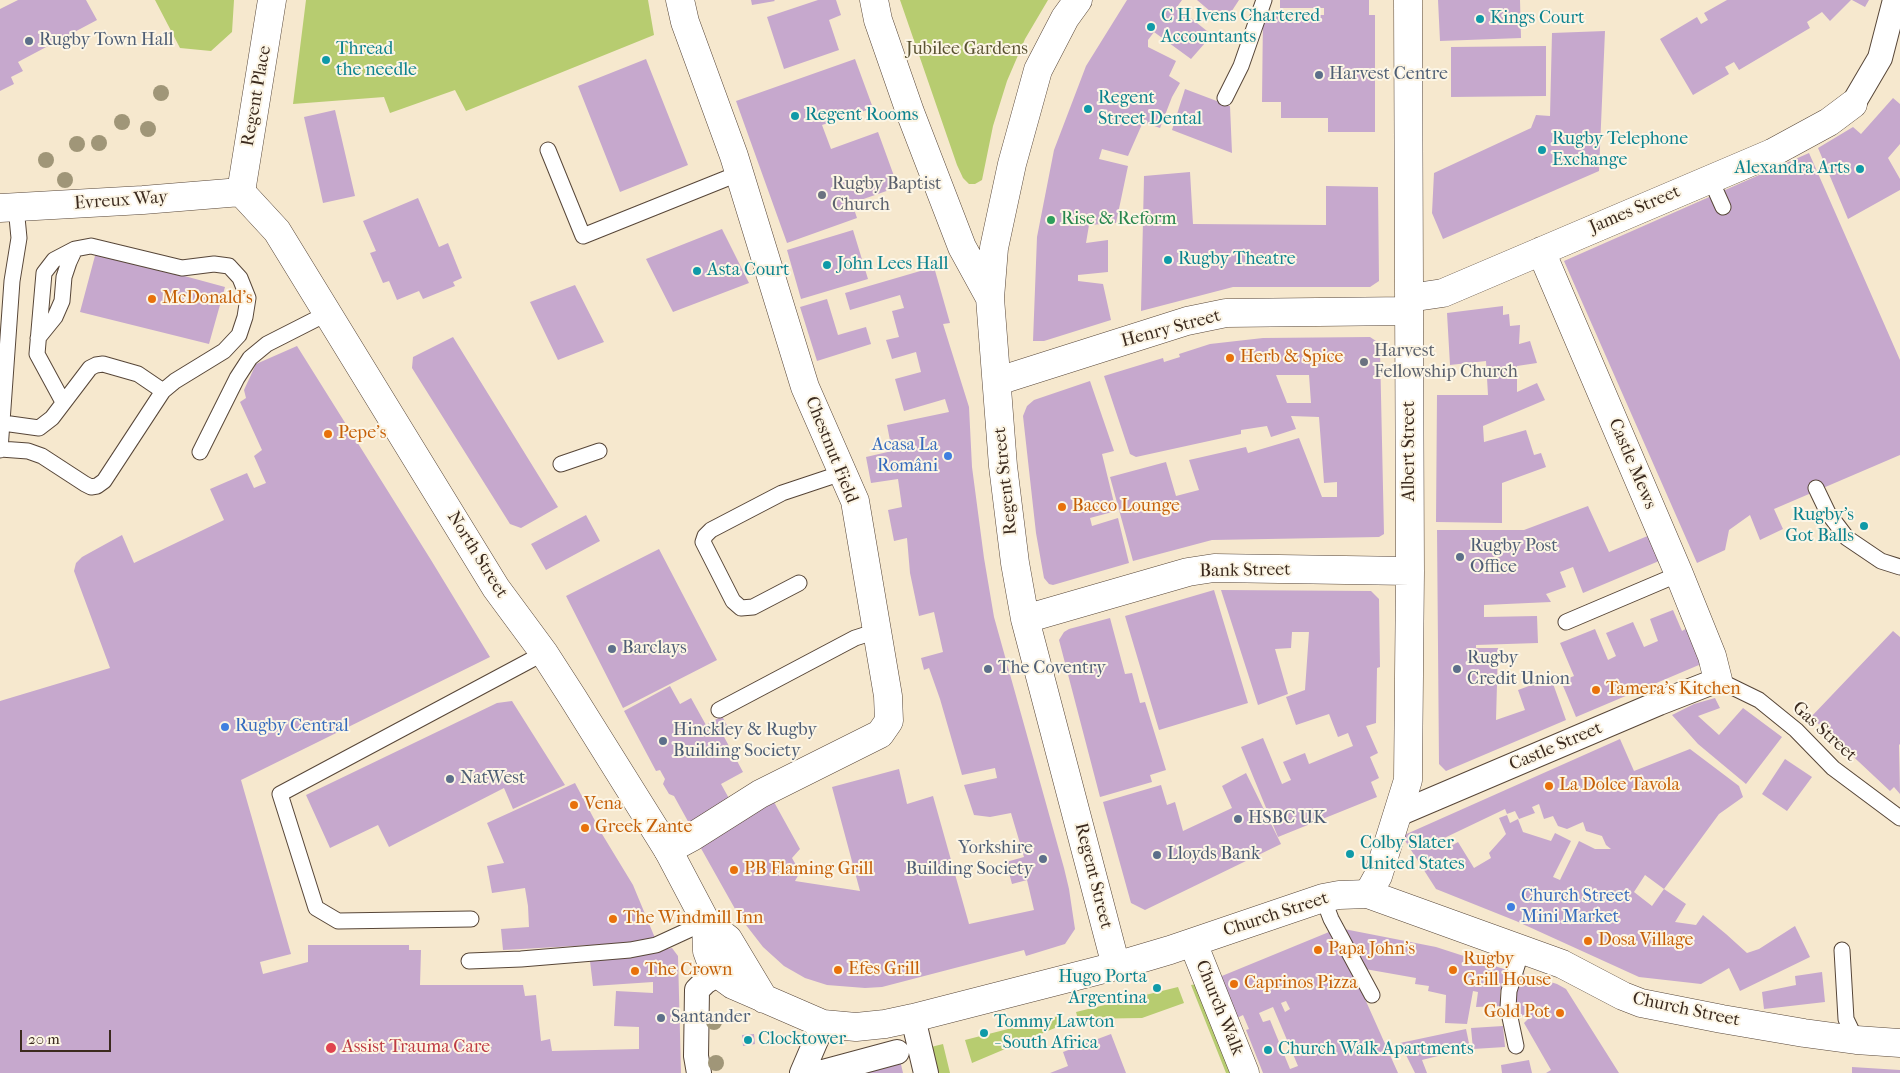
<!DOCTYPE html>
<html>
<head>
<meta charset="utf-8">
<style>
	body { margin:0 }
	#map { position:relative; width:1900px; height:1073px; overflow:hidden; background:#f6e8ce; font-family:"IM FELL French Canon",serif }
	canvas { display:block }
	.scale { position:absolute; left:20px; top:1030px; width:91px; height:22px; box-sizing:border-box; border:2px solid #3b2a1e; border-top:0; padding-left:6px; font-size:15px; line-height:18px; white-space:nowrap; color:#3b2a1e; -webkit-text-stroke:4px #fcf5e5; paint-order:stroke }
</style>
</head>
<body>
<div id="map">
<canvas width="1900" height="1073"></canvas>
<div class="scale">20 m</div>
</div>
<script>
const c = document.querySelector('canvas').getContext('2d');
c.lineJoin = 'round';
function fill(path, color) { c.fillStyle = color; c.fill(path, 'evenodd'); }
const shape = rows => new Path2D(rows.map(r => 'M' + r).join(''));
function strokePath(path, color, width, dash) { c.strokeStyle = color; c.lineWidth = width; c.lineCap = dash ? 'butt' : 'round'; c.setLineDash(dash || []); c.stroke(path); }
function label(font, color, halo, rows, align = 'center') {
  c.font = font + ' "IM FELL French Canon",serif'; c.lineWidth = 4; c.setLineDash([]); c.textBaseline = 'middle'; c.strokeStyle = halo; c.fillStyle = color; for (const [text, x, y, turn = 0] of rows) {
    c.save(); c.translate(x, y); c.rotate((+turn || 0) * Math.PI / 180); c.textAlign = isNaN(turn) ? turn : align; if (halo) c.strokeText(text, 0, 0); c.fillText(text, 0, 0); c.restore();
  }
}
fill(shape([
	[155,0,234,0,232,32,211,51,180,48],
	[306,0,648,0,654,35,466,111,455,90,390,113,384,97,293,104],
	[900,0,1048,0,1025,39,1007,81,993,126,982,180,975,184,969,184,963,178,957,165],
	[1197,984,1237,1073,1226,1073,1191,985],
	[1178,987,1184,1003,1142,1018,1078,1019,1076,1012],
	[1059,1016,1062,1025,972,1063,965,1040],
	[943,1044,950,1073,933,1073,927,1048]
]), '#b7cc70');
fill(shape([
	[18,0,86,0,97,20,18,62,23,71,11,77,14,84,0,91,0,9],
	[751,0,774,0,775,1,752,5],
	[818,0,836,0,841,15,829,20,839,50,784,69,767,17],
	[1127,0,1182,0,1177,7,1212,35,1191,59,1154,32,1148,40,1148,47,1176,61,1169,76,1180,83,1172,97,1160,128,1143,122,1128,156,1102,149,1099,159,1128,166,1116,223,1089,225,1086,243,1108,240,1108,272,1078,275,1078,281,1103,284,1111,320,1044,341,1033,341,1037,237,1054,150,1086,66],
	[1197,0,1239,0,1224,23],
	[1280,0,1369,0,1369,15,1375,15,1375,132,1328,132,1328,118,1281,118,1281,102,1262,102,1263,15,1324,15,1324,8,1280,8],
	[1438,0,1520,0,1521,38,1440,41],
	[1727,0,1851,0,1830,21,1822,12,1807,22,1810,28,1739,70,1734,62,1725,67,1729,74,1693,95,1660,39,1697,17,1701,24,1708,20,1704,13],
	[1852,0,1869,0,1865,7],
	[1605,31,1599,171,1443,239,1432,213,1434,173,1531,128,1536,115,1550,116,1552,33],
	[1546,46,1546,96,1451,97,1451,47],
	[646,59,688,165,620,192,578,86],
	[855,59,873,108,822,125,831,149,878,132,898,187,852,203,857,218,787,243,736,101],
	[1185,89,1230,106,1232,153,1172,130],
	[1893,98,1900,104,1900,144,1888,158,1900,179,1900,190,1848,219,1818,148,1853,127,1861,134],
	[335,110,355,196,323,203,304,117],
	[1809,153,1900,360,1900,455,1774,509,1783,529,1760,540,1750,515,1729,530,1725,550,1697,563,1564,261],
	[1190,172,1193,224,1326,225,1326,186,1378,187,1379,281,1370,287,1233,287,1141,311,1144,176],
	[418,198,439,247,448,243,462,278,453,282,455,286,423,299,419,291,397,300,389,281,383,283,370,253,376,251,363,221],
	[722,229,749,283,673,312,646,259],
	[853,230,868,279,801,299,787,250],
	[96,252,225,287,209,344,80,312],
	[934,267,950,323,943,324,969,407,972,467,984,558,994,617,1064,868,1069,889,1075,929,1065,944,1026,956,1024,950,882,987,865,988,827,985,805,978,784,966,763,947,739,916,698,843,774,802,800,849,792,858,800,872,795,881,860,891,832,787,899,769,907,804,933,796,969,924,1034,910,1027,880,1012,884,1006,862,1024,857,1011,813,990,817,974,815,964,785,997,778,995,768,962,775,940,699,929,668,924,670,921,658,943,652,934,612,919,616,910,573,907,538,894,541,888,510,902,507,898,479,871,483,866,457,892,451,887,425,949,412,945,399,904,411,895,379,921,372,916,352,892,359,886,340,899,337,892,311,904,308,900,295,850,310,845,293],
	[575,285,604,342,558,360,530,302],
	[827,299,838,335,866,327,871,344,817,361,800,307],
	[1503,306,1503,315,1509,314,1510,326,1520,325,1519,344,1530,341,1537,363,1517,366,1517,392,1537,383,1545,400,1483,426,1484,442,1526,430,1534,455,1541,453,1546,467,1502,483,1502,523,1436,522,1437,395,1488,395,1486,361,1450,365,1447,313],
	[453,337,558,507,521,528,510,524,412,368,413,357],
	[1370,337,1376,341,1380,350,1384,534,1379,537,1212,540,1133,561,1110,477,1166,462,1176,496,1199,490,1189,460,1246,447,1248,453,1299,438,1322,497,1337,497,1337,482,1324,483,1319,417,1291,416,1296,429,1271,437,1267,426,1241,430,1241,434,1136,457,1130,454,1104,376,1163,358,1164,362,1180,357,1179,354,1210,344,1263,338],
	[1276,375,1309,375,1311,403,1287,403],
	[297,346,431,560,490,657,241,780,291,954,260,962,263,974,308,962,308,945,409,945,409,950,421,950,420,985,523,985,525,996,536,995,541,1041,550,1039,552,1051,639,1049,639,1027,614,1026,616,991,653,993,653,982,593,986,590,961,636,955,672,948,678,956,681,1073,0,1073,0,701,110,668,74,571,76,563,82,557,122,535,134,563,224,520,210,489,247,473,254,488,266,483,254,456,262,450,240,402,246,398,244,390,256,364],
	[1090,381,1114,451,1102,454,1116,511,1090,518,1092,526,1118,518,1129,563,1053,585,1049,584,1044,578,1036,533,1023,416,1027,406,1034,400],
	[1588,506,1609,552,1650,535,1659,561,1583,593,1573,567,1560,572,1566,587,1546,594,1551,602,1484,605,1484,617,1537,616,1538,643,1476,645,1476,648,1498,648,1496,720,1525,710,1518,690,1551,678,1566,720,1446,771,1439,764,1437,530,1524,530],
	[586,515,600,541,546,570,531,544],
	[659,549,717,660,623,708,566,596],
	[1214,590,1248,703,1159,730,1125,616],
	[1221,590,1371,591,1379,599,1380,667,1377,668,1376,723,1366,726,1378,753,1370,757,1379,778,1371,782,1377,797,1278,837,1241,747,1263,738,1282,784,1291,780,1283,762,1305,753,1309,764,1353,746,1348,733,1338,737,1329,714,1296,725,1286,697,1305,690,1309,632,1292,632,1291,648,1275,649,1288,694,1258,705],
	[1673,610,1682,631,1691,626,1706,662,1576,717,1561,681,1574,676,1560,643,1595,629,1608,660,1616,656,1606,633,1633,622,1644,647,1658,641,1650,619],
	[1110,618,1125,674,1132,673,1140,703,1145,702,1166,770,1150,775,1152,782,1100,797,1059,640,1064,632,1069,629],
	[1893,631,1900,637,1900,744,1899,745,1900,794,1894,787,1890,791,1811,717],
	[670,686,680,704,691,698,706,725,722,716,730,731,723,735,743,772,721,784,731,802,690,825,674,796,669,794,663,784,665,779,660,770,656,771,624,711],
	[1715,698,1720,708,1698,716,1719,735,1743,708,1782,737,1746,784,1698,744,1672,715,1694,704],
	[512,701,565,785,513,809,504,788,389,847,378,825,330,848,306,795,497,703],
	[1620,739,1634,771,1690,749,1739,786,1743,797,1719,814,1664,889,1645,875,1634,892,1652,906,1664,889,1686,904,1675,922,1696,925,1703,915,1726,934,1747,953,1759,949,1795,926,1810,957,1740,991,1729,968,1701,984,1639,977,1516,921,1436,889,1402,836],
	[1539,804,1544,819,1553,816,1558,826,1567,829,1583,822,1586,831,1602,836,1606,845,1611,849,1595,849,1579,841,1560,880,1553,877,1571,841,1555,833,1551,841,1523,832,1518,819,1510,823,1507,815,1499,818,1506,834,1489,853,1491,858,1474,868,1458,842,1444,850,1438,841,1505,809,1507,814,1515,811,1519,819,1535,813,1532,807],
	[1785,759,1812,777,1787,811,1762,794],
	[1246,773,1281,844,1145,910,1131,903,1103,802,1161,785,1167,805,1175,802,1183,831,1232,808,1222,786],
	[575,783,602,834,633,885,655,938,629,943,503,950,501,929,529,927,528,906,525,888,492,893,487,866,504,863,487,823],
	[1344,929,1436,947,1507,970,1500,992,1500,1006,1476,1007,1478,992,1473,991,1467,1024,1445,1023,1446,995,1428,991,1429,986,1415,984,1416,978,1365,969],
	[1329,932,1335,946,1339,944,1356,982,1357,981,1398,1073,1263,1073,1246,1030,1249,1029,1243,1015,1235,1019,1217,978],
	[1286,1001,1290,1009,1285,1012,1281,1003],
	[1273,1007,1298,1066,1290,1069,1270,1020,1263,1022,1259,1013],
	[1822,972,1825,1002,1764,1009,1762,992,1796,985,1795,976],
	[1522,973,1557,984,1566,989,1619,1073,1546,1073,1551,1070,1524,1023,1528,1019,1526,1015,1519,1018,1514,995],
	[1503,1026,1505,1047,1473,1049,1471,1028],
	[1466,1029,1470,1048,1422,1060,1427,1073,1415,1073,1400,1043],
	[754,1034,755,1044,743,1046,742,1035],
	[1111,1034,1126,1073,1050,1073,1068,1066,1063,1052],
	[900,1060,903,1073,859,1073],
	[1529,1060,1532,1073,1502,1073,1501,1065],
	[1852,1067,1900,1070,1900,1073,1852,1073]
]), '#c6a8cd');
const service = shape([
	[1225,98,1241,66,1264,0],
	[548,150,583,236,740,173],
	[1710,178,1723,207],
	[38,338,55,317,62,301,64,277,69,262,75,249],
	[3,423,39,428,52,418,90,368,96,365,103,364,138,374,163,391],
	[0,449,28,451,42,456,85,484,91,487,97,486,104,481,163,391,175,381,224,351,239,335,245,317,248,298,240,278,229,266,214,264,182,268,91,246,75,249,54,260,44,273,37,354,63,402],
	[0,450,12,281,19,238,16,207],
	[200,452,237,378,250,358,267,344,328,313],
	[561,464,599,451],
	[1816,488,1828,513,1847,538,1881,561,1900,567],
	[799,583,753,607,741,608,733,601,703,542,705,536,711,530,782,493,842,473],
	[1566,622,1679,574],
	[1718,680,1759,700,1796,730,1833,768,1900,818],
	[719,710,855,638,877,631],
	[1323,898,1331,919,1372,995],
	[471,919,338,921,316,908,280,794,544,653],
	[1842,950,1846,1019,1856,1040],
	[469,961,521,959,630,950,656,945,706,922],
	[1516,1046,1508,1008,1509,991,1522,950]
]);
const pedestrian = shape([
	[1853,104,1880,58,1895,0],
	[1396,815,1659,703,1718,680],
	[913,1018,926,1073],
	[699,1073,696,1056,697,990,705,982,718,974],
	[802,1073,823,1024],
	[819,1073,897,1052]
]);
const minor = shape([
	[874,0,878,20,910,112,962,247,990,298],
	[1078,0,1065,18,1038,70,1012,164,994,248,990,298,1003,466,1015,563,1025,619,1116,966],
	[241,192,272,0],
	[1541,251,1679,574,1712,656,1718,680],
	[1409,298,1443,293,1772,153,1829,122,1853,104],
	[998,381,1187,321,1226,313,1409,311],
	[1025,619,1188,572,1214,568,1410,571],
	[668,850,692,837,760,794,880,734,889,721,888,696,855,501,805,387,734,156,685,22,680,0],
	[1368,894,1378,876,1408,780,1410,571,1408,0],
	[1193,943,1245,1073]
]);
const secondary = shape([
	[0,208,143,200,241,192,277,231,496,588,544,653,573,698,668,850,706,922,728,939,764,999],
	[706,922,707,951,711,962,718,974,733,985,823,1024,856,1027,885,1024,913,1018,1116,966,1170,950,1323,898,1339,895,1368,894,1562,964,1623,996,1641,1003,1722,1019,1804,1033,1856,1040,1900,1043]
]);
strokePath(service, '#574638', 17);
strokePath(pedestrian, '#574638', 26);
strokePath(minor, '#574638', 29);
strokePath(secondary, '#574638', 29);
strokePath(service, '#fff', 15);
strokePath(pedestrian, '#fff', 24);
strokePath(minor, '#fff', 28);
strokePath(secondary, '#fff', 28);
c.fillStyle = '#a09678';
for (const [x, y] of [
	[161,93],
	[122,122],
	[148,129],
	[99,143],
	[77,144],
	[46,160],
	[65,180],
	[714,1022],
	[716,1063]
]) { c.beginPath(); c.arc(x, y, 8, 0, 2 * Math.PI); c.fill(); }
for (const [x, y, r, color] of [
	[1480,19,5,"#0f9aa8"],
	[1151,27,5,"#0f9aa8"],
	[29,41,5,"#5c6f8a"],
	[326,60,5,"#0f9aa8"],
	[1319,75,5,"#5c6f8a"],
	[1088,109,5,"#0f9aa8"],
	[795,116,5,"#0f9aa8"],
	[1542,150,5,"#0f9aa8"],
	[1860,169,5,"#0f9aa8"],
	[822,195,5,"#6b7280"],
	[1051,220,5,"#2e9e5b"],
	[1168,260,5,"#0f9aa8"],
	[827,265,5,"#0f9aa8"],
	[697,271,5,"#0f9aa8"],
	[152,299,5,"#e8710a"],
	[1230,358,5,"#e8710a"],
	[1364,362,5,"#6b7280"],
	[328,434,5,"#e8710a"],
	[948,456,5,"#3f7fe0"],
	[1062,507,5,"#e8710a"],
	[1864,526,5,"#0f9aa8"],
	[1460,557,5,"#5c6f8a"],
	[612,649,5,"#5c6f8a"],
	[988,669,5,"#5c6f8a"],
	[1457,669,5,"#5c6f8a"],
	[1596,690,5,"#e8710a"],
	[225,727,5,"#3f7fe0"],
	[663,741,5,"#5c6f8a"],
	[450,779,5,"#5c6f8a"],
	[1549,786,5,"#e8710a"],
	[574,805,5,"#e8710a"],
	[1238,819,5,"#5c6f8a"],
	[585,828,5,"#e8710a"],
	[1350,854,5,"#0f9aa8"],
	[1157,855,5,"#5c6f8a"],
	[1043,859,5,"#5c6f8a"],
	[734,870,5,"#e8710a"],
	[1511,907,5,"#3f7fe0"],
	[613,919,5,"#e8710a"],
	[1588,941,5,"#e8710a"],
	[1318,950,5,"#e8710a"],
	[838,970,5,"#e8710a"],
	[1453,970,5,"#e8710a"],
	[635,971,5,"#e8710a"],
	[1234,984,5,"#e8710a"],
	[1157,988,5,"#0f9aa8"],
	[1560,1013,5,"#e8710a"],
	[661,1018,5,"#5c6f8a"],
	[984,1033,5,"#0f9aa8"],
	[748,1040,5,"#0f9aa8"],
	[331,1048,6,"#e0444e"],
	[1268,1050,5,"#0f9aa8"]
]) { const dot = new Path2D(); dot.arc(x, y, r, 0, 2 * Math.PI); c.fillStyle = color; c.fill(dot); strokePath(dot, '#fcf5e5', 2); }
label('18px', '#0d838f', '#fcf5e5', [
	["C H Ivens Chartered",1161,17],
	["Accountants",1161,38],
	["Kings Court",1490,19],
	["Thread",336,50],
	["the needle",336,71],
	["Regent",1098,99],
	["Street Dental",1098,120],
	["Regent Rooms",805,116],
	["Rugby Telephone",1552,140],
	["Exchange",1552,161],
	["Alexandra Arts",1850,169,"right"],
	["Rugby Theatre",1178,260],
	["John Lees Hall",837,265],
	["Asta Court",707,271],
	["Rugby's",1854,516,"right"],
	["Got Balls",1854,537,"right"],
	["Colby Slater",1360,844],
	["United States",1360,865],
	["Hugo Porta",1147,978,"right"],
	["Argentina",1147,999,"right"],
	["Tommy Lawton",994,1023],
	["- South Africa",994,1044],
	["Clocktower",758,1040],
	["Church Walk Apartments",1278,1050]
], 'left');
label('18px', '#4e5e75', '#fcf5e5', [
	["Rugby Town Hall",39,41],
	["Harvest Centre",1329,75],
	["Rugby Post",1470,547],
	["Office",1470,568],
	["Barclays",622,649],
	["Rugby",1467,659],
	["Credit Union",1467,680],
	["The Coventry",998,669],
	["Hinckley & Rugby",673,731],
	["Building Society",673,752],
	["NatWest",460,779],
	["HSBC UK",1248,819],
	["Yorkshire",1033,849,"right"],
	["Building Society",1033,870,"right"],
	["Lloyds Bank",1167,855],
	["Santander",671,1018]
], 'left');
label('18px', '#5a5232', '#fcf5e5', [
	["Jubilee Gardens",967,50]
]);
label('18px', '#3b2a1e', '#fcf5e5', [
	["Regent Place",257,96,-80],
	["Evreux Way",121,201,-4],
	["James Street",1635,210,-23],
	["Henry Street",1171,329,-15],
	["Chestnut Field",831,450,68],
	["Albert Street",1410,451,-90],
	["Castle Mews",1632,464,67],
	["Regent Street",1006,481,-96],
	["North Street",477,555,58],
	["Bank Street",1245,571,-1],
	["Gas Street",1824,732,42],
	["Castle Street",1556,747,-23],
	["Regent Street",1093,876,76],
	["Church Street",1276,915,-18],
	["Church Walk",1219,1008,68],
	["Church Street",1686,1010,12]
]);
label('18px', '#5b616d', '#fcf5e5', [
	["Rugby Baptist",832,185],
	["Church",832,206],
	["Harvest",1374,352],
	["Fellowship Church",1374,373]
], 'left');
label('18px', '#27864d', '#fcf5e5', [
	["Rise & Reform",1061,220]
], 'left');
label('18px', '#c56008', '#fcf5e5', [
	["McDonald's",162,299],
	["Herb & Spice",1240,358],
	["Pepe's",338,434],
	["Bacco Lounge",1072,507],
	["Tamera's Kitchen",1606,690],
	["La Dolce Tavola",1559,786],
	["Vena",584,805],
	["Greek Zante",595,828],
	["PB Flaming Grill",744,870],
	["The Windmill Inn",623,919],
	["Dosa Village",1598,941],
	["Papa John's",1328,950],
	["Rugby",1463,960],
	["Grill House",1463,981],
	["Efes Grill",848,970],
	["The Crown",645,971],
	["Caprinos Pizza",1244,984],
	["Gold Pot",1550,1013,"right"]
], 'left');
label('18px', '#366cbe', '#fcf5e5', [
	["Acasa La",938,446,"right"],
	["Români",938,467,"right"],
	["Rugby Central",235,727],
	["Church Street",1521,897],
	["Mini Market",1521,918]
], 'left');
label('18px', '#be3a42', '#fcf5e5', [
	["Assist Trauma Care",342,1048]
], 'left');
</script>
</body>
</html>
